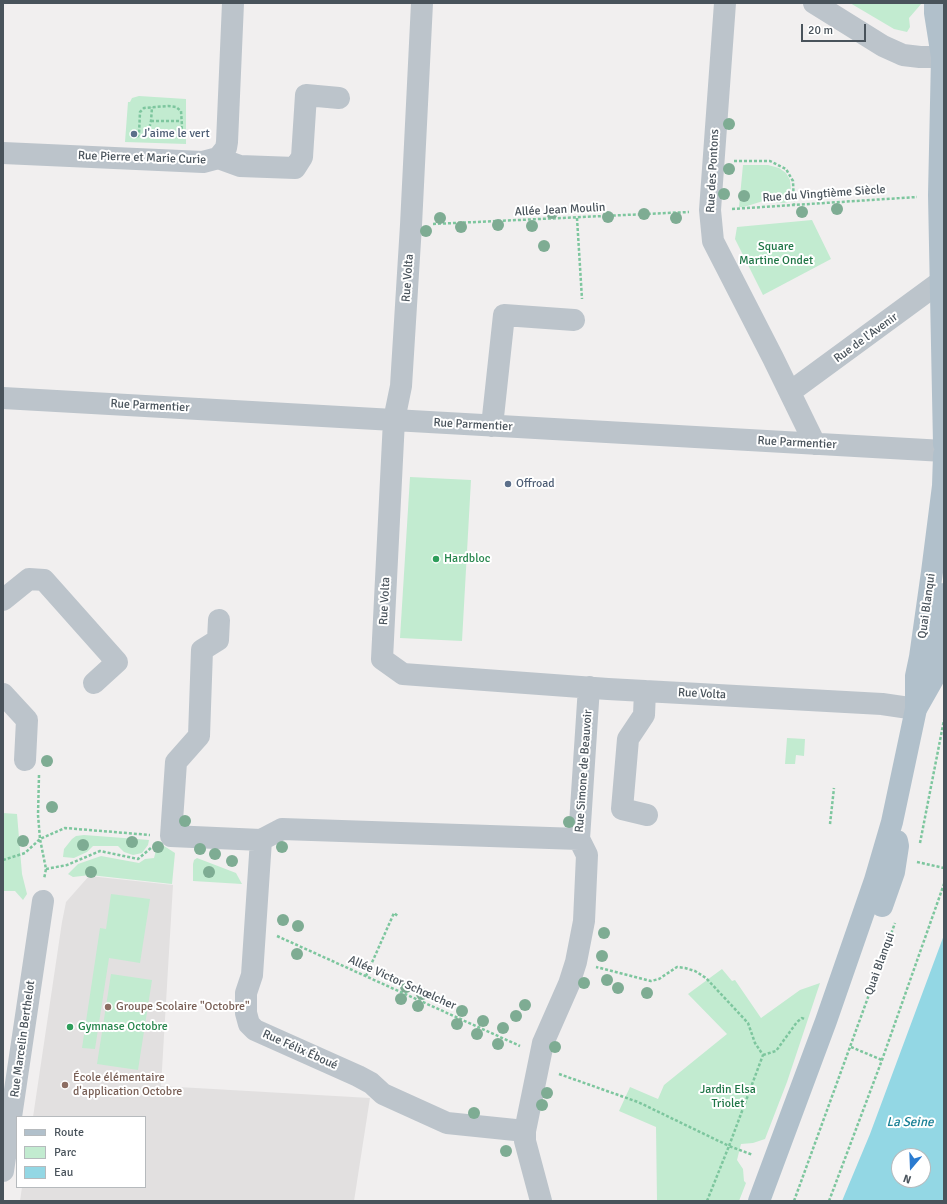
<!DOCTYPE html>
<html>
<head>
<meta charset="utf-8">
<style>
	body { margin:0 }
	#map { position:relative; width:947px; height:1204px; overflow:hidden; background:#f1efef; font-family:Signika,sans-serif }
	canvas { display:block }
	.frame { position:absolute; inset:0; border:4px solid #49535b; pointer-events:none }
	.legend { position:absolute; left:16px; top:1116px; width:130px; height:72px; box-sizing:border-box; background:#fff; border:1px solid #b6babd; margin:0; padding:5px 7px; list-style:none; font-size:12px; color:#49535b }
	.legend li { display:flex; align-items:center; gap:8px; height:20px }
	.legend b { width:20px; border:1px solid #b6babd }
	.north { position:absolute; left:891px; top:1148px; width:40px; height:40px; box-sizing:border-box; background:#fff; border:1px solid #b6babd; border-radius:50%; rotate:199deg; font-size:11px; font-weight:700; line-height:16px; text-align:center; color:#49535b }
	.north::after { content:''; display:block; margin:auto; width:14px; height:18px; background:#2a7bd0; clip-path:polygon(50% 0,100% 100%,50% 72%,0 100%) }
	.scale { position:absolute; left:801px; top:24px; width:65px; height:18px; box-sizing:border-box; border:2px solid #49535b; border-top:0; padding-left:5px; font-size:12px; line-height:14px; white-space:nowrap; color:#49535b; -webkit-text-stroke:3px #fff; paint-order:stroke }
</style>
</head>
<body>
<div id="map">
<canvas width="947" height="1204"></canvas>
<div class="frame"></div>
<ul class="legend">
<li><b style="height:5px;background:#b1c0cb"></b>Route</li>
<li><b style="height:11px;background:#c2ebd0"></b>Parc</li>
<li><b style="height:11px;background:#93d7e4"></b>Eau</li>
</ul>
<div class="north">N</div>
<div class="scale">20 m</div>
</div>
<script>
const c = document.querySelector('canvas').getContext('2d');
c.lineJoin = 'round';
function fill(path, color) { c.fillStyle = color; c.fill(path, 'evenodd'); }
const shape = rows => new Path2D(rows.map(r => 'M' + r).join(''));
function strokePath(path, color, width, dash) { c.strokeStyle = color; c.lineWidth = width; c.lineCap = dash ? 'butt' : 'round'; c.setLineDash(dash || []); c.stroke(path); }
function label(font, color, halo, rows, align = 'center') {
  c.font = font + ' Signika,sans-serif'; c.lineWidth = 4; c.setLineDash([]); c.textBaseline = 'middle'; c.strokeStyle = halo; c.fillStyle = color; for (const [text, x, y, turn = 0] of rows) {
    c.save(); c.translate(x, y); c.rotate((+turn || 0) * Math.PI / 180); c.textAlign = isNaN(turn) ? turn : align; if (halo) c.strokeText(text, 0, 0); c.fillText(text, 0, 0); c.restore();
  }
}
fill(shape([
	[89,876,173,885,161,1086,370,1098,354,1201,20,1201,22,1187,145,1187,145,1117,33,1117,62,922,66,902]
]), '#e2e0e0');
fill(shape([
	[850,3,922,3,909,18,910,27,907,32,894,29],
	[139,96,186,99,186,144,125,142,128,102,130,102,132,98],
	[743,165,768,165,779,168,786,173,790,180,792,201,784,203,763,201,744,207,739,207],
	[812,220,831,259,763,295,735,239,737,227],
	[410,477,471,480,462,641,400,638],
	[787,738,805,739,804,756,796,755,795,764,785,764],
	[3,813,17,814,22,874,27,894,23,900,15,891,3,891],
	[84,835,137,839,149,840,148,845,142,853,133,855,124,852,118,846,93,846,87,852,74,858,63,857,64,849,72,839,76,836],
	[161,844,175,853,172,884,90,875,73,877,68,874,78,864,101,856,139,863,145,859,154,858,157,846],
	[197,858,236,873,242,884,193,881,193,864,194,860],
	[111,894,150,899,140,963,109,958,95,1049,82,1048,100,928,106,929],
	[722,969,732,981,735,980,761,1018,800,990,820,983,787,1082,765,1139,753,1143,741,1144,737,1160,743,1169,744,1181,746,1183,739,1201,657,1201,656,1127,619,1111,630,1087,658,1099,664,1085,727,1034,688,994],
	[111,974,152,980,138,1070,97,1064]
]), '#c2ebd0');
fill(shape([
	[944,935,944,1201,842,1201,870,1134],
	[899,1156,923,1156,923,1180,899,1180]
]), '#93d7e4');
strokePath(shape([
	[151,121,181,121],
	[145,136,149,129,151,121,152,107],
	[137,137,139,134,140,112,144,108,168,106,176,107,181,111,182,126,180,135,177,138],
	[734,161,770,161,786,169,793,181,794,205],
	[732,209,917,197],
	[577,218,582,299],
	[433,224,689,212],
	[39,775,38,815,40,839,46,869,44,879],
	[830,824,834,788],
	[920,843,944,720],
	[3,860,25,853,40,839,65,828,150,835],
	[917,862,944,868],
	[46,869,67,865,100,851,138,859,152,847],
	[277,936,520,1046],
	[366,976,394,913,398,916],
	[851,1047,882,1060],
	[763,1055,776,1051,797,1022,802,1018,804,1019],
	[559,1074,638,1102,729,1146,763,1055,755,1043,748,1023,706,978,695,971,685,968,677,967,659,979,651,981,596,967],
	[707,1201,729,1146,753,1155],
	[794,1201,895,923],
	[829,1201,882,1060,944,884]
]), '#7dc69e', 2.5, [3, 2]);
strokePath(shape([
	[422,3,411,225,401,386,394,420,382,659,403,674,608,689,882,704,916,709],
	[725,3,710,210,713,241,773,358,815,444],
	[814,3,883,46,903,55,920,57,942,57],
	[3,153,203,162,218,158,226,148,227,142,233,3],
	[218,158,240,166,295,168,302,157,306,95,339,98],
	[790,392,940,282],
	[3,398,944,451],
	[492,426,504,315,574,320],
	[3,600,29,579,44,580,117,662,94,683],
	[219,620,218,640,202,650,199,736,176,762,171,836,261,840],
	[645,691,644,715,628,739,622,809,647,815],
	[3,694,27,720,25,760],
	[525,1131,447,1123,383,1094,371,1083,358,1076,255,1030,249,1024,246,1013,246,993,252,975,261,840,282,829,579,839],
	[3,1171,43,901],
	[541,1201,525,1141,525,1131,543,1043,569,984,576,962,584,921,587,855,579,839,589,687]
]), '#bcc4cb', 22);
strokePath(shape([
	[935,3,935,13,942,57,939,195,944,444],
	[916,709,933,679,944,594],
	[882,906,894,872,898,846,897,841],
	[759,1201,826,1021,875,880,892,822,916,709,916,676,920,657,932,572,943,486,944,455]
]), '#b1c0cb', 22);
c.fillStyle = '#7eac93';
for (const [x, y] of [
	[729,124],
	[729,169],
	[724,194],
	[744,196],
	[837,209],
	[802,212],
	[552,213],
	[644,214],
	[608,217],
	[440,218],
	[676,218],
	[498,225],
	[532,226],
	[461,227],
	[426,231],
	[544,246],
	[47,761],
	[52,807],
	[185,821],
	[569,822],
	[23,841],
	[132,842],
	[83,845],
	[158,847],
	[282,847],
	[200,849],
	[215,854],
	[232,861],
	[91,872],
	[209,872],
	[283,920],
	[298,926],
	[604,933],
	[297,954],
	[602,956],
	[607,980],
	[584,983],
	[406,987],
	[618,988],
	[647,993],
	[422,994],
	[401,999],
	[525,1005],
	[418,1006],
	[462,1011],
	[516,1016],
	[483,1021],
	[457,1024],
	[503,1028],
	[477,1034],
	[498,1044],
	[555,1047],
	[547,1093],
	[542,1105],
	[474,1113],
	[506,1151]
]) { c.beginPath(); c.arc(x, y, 6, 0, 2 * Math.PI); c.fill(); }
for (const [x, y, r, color] of [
	[134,134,4,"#5c6f8a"],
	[508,484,4,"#5c6f8a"],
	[436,559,4,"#2e9e5b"],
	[108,1007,4,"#8d6e63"],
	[70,1027,4,"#2e9e5b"],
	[65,1085,4,"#8d6e63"]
]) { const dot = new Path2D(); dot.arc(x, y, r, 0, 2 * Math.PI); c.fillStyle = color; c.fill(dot); strokePath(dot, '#fff', 1.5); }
label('12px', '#4e5e75', '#fff', [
	["J'aime le vert",142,134],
	["Offroad",516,484]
], 'left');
label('12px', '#49535b', '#fff', [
	["Rue Pierre et Marie Curie",142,158,2],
	["Rue des Pontons",713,171,-87],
	["Rue du Vingtième Siècle",824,194,-4],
	["Allée Jean Moulin",560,210,-3],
	["Rue Volta",408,278,-86],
	["Rue de l'Avenir",866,338,-36],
	["Rue Parmentier",150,406,3],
	["Rue Parmentier",473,425,3],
	["Rue Parmentier",797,443,3],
	["Rue Volta",385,601,-87],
	["Quai Blanqui",927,606,-82],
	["Rue Volta",702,694,3],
	["Rue Simone de Beauvoir",584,771,-86],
	["Quai Blanqui",880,964,-70],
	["Allée Victor Schœlcher",402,983,24],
	["Rue Marcelin Berthelot",23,1039,-82],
	["Rue Félix Éboué",300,1050,24]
]);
label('12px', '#207647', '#fff', [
	["Square",776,247],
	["Martine Ondet",776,261],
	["Jardin Elsa",728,1090],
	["Triolet",728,1104]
]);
label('12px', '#27864d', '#fff', [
	["Hardbloc",444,559],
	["Gymnase Octobre",78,1027]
], 'left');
label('12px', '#785e54', '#fff', [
	["Groupe Scolaire \"Octobre\"",116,1007],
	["École élémentaire",73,1078],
	["d'application Octobre",73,1092]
], 'left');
label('italic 13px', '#1a8196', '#fff', [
	["La Seine",910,1123]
]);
</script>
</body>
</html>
